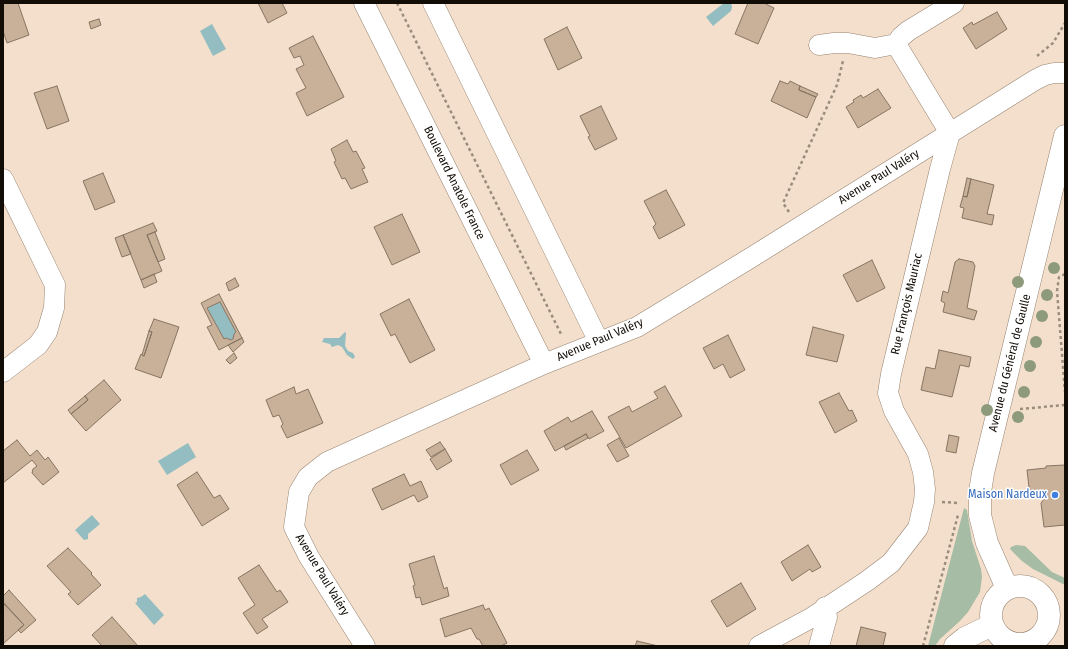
<!DOCTYPE html>
<html>
<head>
<meta charset="utf-8">
<style>
	body { margin:0 }
	#map { position:relative; width:1068px; height:649px; overflow:hidden; background:#f3dfcb; font-family:"Fira Sans Condensed",sans-serif }
	canvas { display:block }
	.frame { position:absolute; inset:0; border:4px solid #120c06; pointer-events:none }
</style>
</head>
<body>
<div id="map">
<canvas width="1068" height="649"></canvas>
<div class="frame"></div>
</div>
<script>
const c = document.querySelector('canvas').getContext('2d');
c.lineJoin = 'round';
function fill(path, color) { c.fillStyle = color; c.fill(path, 'evenodd'); }
const shape = rows => new Path2D(rows.map(r => 'M' + r).join(''));
function strokePath(path, color, width, dash) { c.strokeStyle = color; c.lineWidth = width; c.lineCap = dash ? 'butt' : 'round'; c.setLineDash(dash || []); c.stroke(path); }
function label(font, color, halo, rows, align = 'center') {
  c.font = font + ' "Fira Sans Condensed",sans-serif'; c.lineWidth = 3; c.setLineDash([]); c.textBaseline = 'middle'; c.strokeStyle = halo; c.fillStyle = color; for (const [text, x, y, turn = 0] of rows) {
    c.save(); c.translate(x, y); c.rotate((+turn || 0) * Math.PI / 180); c.textAlign = isNaN(turn) ? turn : align; if (halo) c.strokeText(text, 0, 0); c.fillText(text, 0, 0); c.restore();
  }
}
fill(shape([
	[964,508,967,510,972,541,981,569,982,577,980,592,968,612,960,621,940,639,935,646,928,646],
	[1016,545,1025,546,1052,572,1065,578,1065,585,1033,569,1022,561,1010,549,1011,547]
]), '#a6bca5');
fill(shape([
	[724,3,731,3,732,7,731,11,713,26,706,17],
	[212,24,226,49,213,56,200,31],
	[220,302,236,332,234,334,233,339,231,340,226,338,224,339,207,308],
	[345,332,346,333,345,346,348,351,353,353,355,357,353,359,347,355,342,347,338,345,332,347,330,344,322,342,324,338,339,338],
	[188,443,196,457,167,475,158,461],
	[92,515,100,524,88,534,88,539,84,540,75,530],
	[145,594,164,615,154,625,135,603,137,602,137,598,141,597]
]), '#94bdc1');
const building = shape([
	[3,3,18,3,29,35,7,43,3,31,3,3],
	[258,3,282,3,287,13,268,23,258,3],
	[748,3,764,3,774,8,758,44,735,34,748,3],
	[997,12,1007,29,976,49,963,28,972,22,973,25,997,12],
	[99,19,101,25,91,29,89,22,99,19],
	[567,27,582,58,558,70,544,39,567,27],
	[313,36,344,97,307,116,296,93,306,88,296,69,304,65,300,56,294,58,289,48,313,36],
	[780,81,788,84,790,81,800,86,799,90,816,97,807,118,771,101,780,81],
	[57,86,69,121,47,129,34,93,57,86],
	[800,86,818,94,816,97,799,90,800,86],
	[878,89,891,108,858,128,846,107,854,102,853,100,861,95,863,98,878,89],
	[601,106,617,139,595,150,588,137,590,136,580,116,601,106],
	[347,140,353,152,356,151,365,168,362,169,368,182,351,189,345,178,342,179,334,162,336,161,331,149,347,140],
	[103,173,115,202,95,210,83,181,103,173],
	[967,178,971,179,967,197,963,196,967,178],
	[971,179,994,185,987,214,994,215,992,225,962,218,964,208,960,207,963,196,967,197,971,179],
	[666,190,685,225,659,239,653,227,656,224,644,201,666,190],
	[402,214,420,252,392,265,374,227,402,214],
	[153,223,157,231,147,235,162,271,141,280,123,235,153,223],
	[155,232,165,259,158,262,147,235,155,232],
	[123,235,131,254,122,257,115,238,123,235],
	[959,259,973,262,975,266,967,308,977,311,974,320,943,312,945,303,941,301,943,291,948,293,955,262,959,259],
	[872,260,885,288,857,302,843,275,872,260],
	[154,274,157,282,144,288,141,280,154,274],
	[235,278,239,286,229,291,226,283,235,278],
	[219,294,242,338,219,350,207,327,212,325,201,303,219,294],
	[220,302,236,332,234,334,233,339,231,340,226,338,224,339,207,308,220,302],
	[409,299,435,350,410,363,395,334,391,336,380,314,409,299],
	[154,319,179,327,161,378,135,369,141,354,144,356,152,332,149,331,154,319],
	[813,327,844,335,837,362,806,355,813,327],
	[149,331,152,332,144,356,142,355,149,331],
	[728,335,745,370,730,378,723,364,714,369,703,348,728,335],
	[242,338,244,342,233,352,228,345,242,338],
	[939,350,971,357,969,367,960,365,952,397,921,390,926,367,935,369,939,350],
	[234,353,237,358,230,364,226,360,234,353],
	[104,380,121,400,86,431,71,414,88,400,85,396,104,380],
	[665,386,682,416,626,448,608,417,629,406,632,412,658,398,654,392,665,386],
	[294,387,296,394,308,389,323,423,287,438,281,426,283,424,279,415,273,417,266,400,294,387],
	[839,393,849,411,852,410,857,421,835,433,819,402,839,393],
	[85,396,88,400,71,414,68,410,85,396],
	[592,411,604,431,589,439,586,434,555,451,544,431,568,417,571,422,592,411],
	[586,434,588,438,566,450,564,446,586,434],
	[949,435,959,437,956,453,946,451,949,435],
	[619,438,629,456,617,462,607,445,619,438],
	[17,440,30,456,37,450,45,460,48,457,59,472,43,485,32,473,33,469,37,466,32,460,3,483,3,451,17,440],
	[440,442,445,449,431,457,426,450,440,442],
	[445,449,452,461,437,470,430,459,445,449],
	[527,450,539,470,511,485,500,465,527,450],
	[1065,465,1065,525,1044,527,1041,503,1046,497,1043,494,1030,496,1027,470,1046,468,1046,466,1065,465],
	[197,472,214,498,220,495,229,509,202,526,177,485,197,472],
	[404,474,410,486,421,481,428,497,418,502,414,495,382,510,372,489,404,474],
	[808,545,821,567,812,572,810,569,792,581,781,562,808,545],
	[68,548,92,573,91,574,101,585,78,605,68,594,71,592,47,566,68,548],
	[434,556,444,589,447,587,449,596,422,605,420,597,416,598,413,586,415,585,409,564,434,556],
	[259,565,277,592,280,590,288,602,262,619,268,627,257,634,243,613,255,605,238,578,259,565],
	[741,583,756,609,727,627,711,601,741,583],
	[9,590,36,620,21,633,18,630,24,625,3,603,3,596,9,590],
	[5,604,24,625,3,644,3,605,5,604],
	[483,605,485,610,489,608,507,643,501,646,483,646,479,639,477,639,471,628,445,637,440,619,483,605],
	[112,617,138,646,102,646,92,635,112,617],
	[861,627,886,633,883,646,856,646,861,627],
	[637,641,658,646,635,646,637,641]
]);
fill(building, '#c9b098');
strokePath(building, '#867463', 1);
const minor = shape([
	[364,3,544,364],
	[433,3,599,342],
	[896,44,901,37,908,31,954,3],
	[3,179,55,285,54,308,47,332,38,345,3,372],
	[1028,643,1030,646],
	[365,646,309,557,294,527,299,492,308,477,327,462,544,364,637,327,752,257,1035,80,1045,75,1054,73,1065,73],
	[759,646,811,618,867,581,891,563,918,528,924,502,925,489,923,472,918,454,894,411,888,393,891,374,940,169,950,133,896,44,875,48,848,43,834,43,819,45],
	[819,646,827,617,825,607]
]);
const tertiary = shape([
	'991 615a29 29 0 1 1 58 0a29 29 0 1 1-58 0Z',
	[1007,588,987,543,980,515,980,492,983,473,1065,136],
	[955,646,965,638,992,625]
]);
strokePath(minor, '#978472', 21);
strokePath(tertiary, '#978472', 23);
strokePath(shape([
	[397,3,562,336],
	[1037,56,1053,43,1065,23],
	[789,212,783,203,837,85,843,61],
	[1065,274,1059,277,1057,291,1065,392],
	[1020,409,1065,405],
	[942,502,959,503],
	[923,646,958,515]
]), '#9b8d7e', 2.5, [3, 3]);
strokePath(minor, '#fff', 20);
strokePath(tertiary, '#fff', 22);
c.fillStyle = '#8e9a7c';
for (const [x, y] of [
	[1054,268],
	[1018,282],
	[1047,295],
	[1042,316],
	[1036,342],
	[1030,366],
	[1024,392],
	[987,410],
	[1018,417]
]) { c.beginPath(); c.arc(x, y, 6, 0, 2 * Math.PI); c.fill(); }
for (const [x, y, r, color] of [
	[1055,495,4,"#3f7fe0"]
]) { const dot = new Path2D(); dot.arc(x, y, r, 0, 2 * Math.PI); c.fillStyle = color; c.fill(dot); strokePath(dot, '#fff', 1.5); }
label('12px', '#120c06', '#fff', [
	["Avenue Paul Valéry",879,177,-32],
	["Boulevard Anatole France",454,183,64],
	["Rue François Mauriac",907,304,-77],
	["Avenue Paul Valéry",600,340,-23],
	["Avenue du Général de Gaulle",1010,363,-76],
	["Avenue Paul Valéry",322,575,59]
]);
label('12px', '#366cbe', '#fff', [
	["Maison Nardeux",1047,495]
], 'right');
</script>
</body>
</html>
